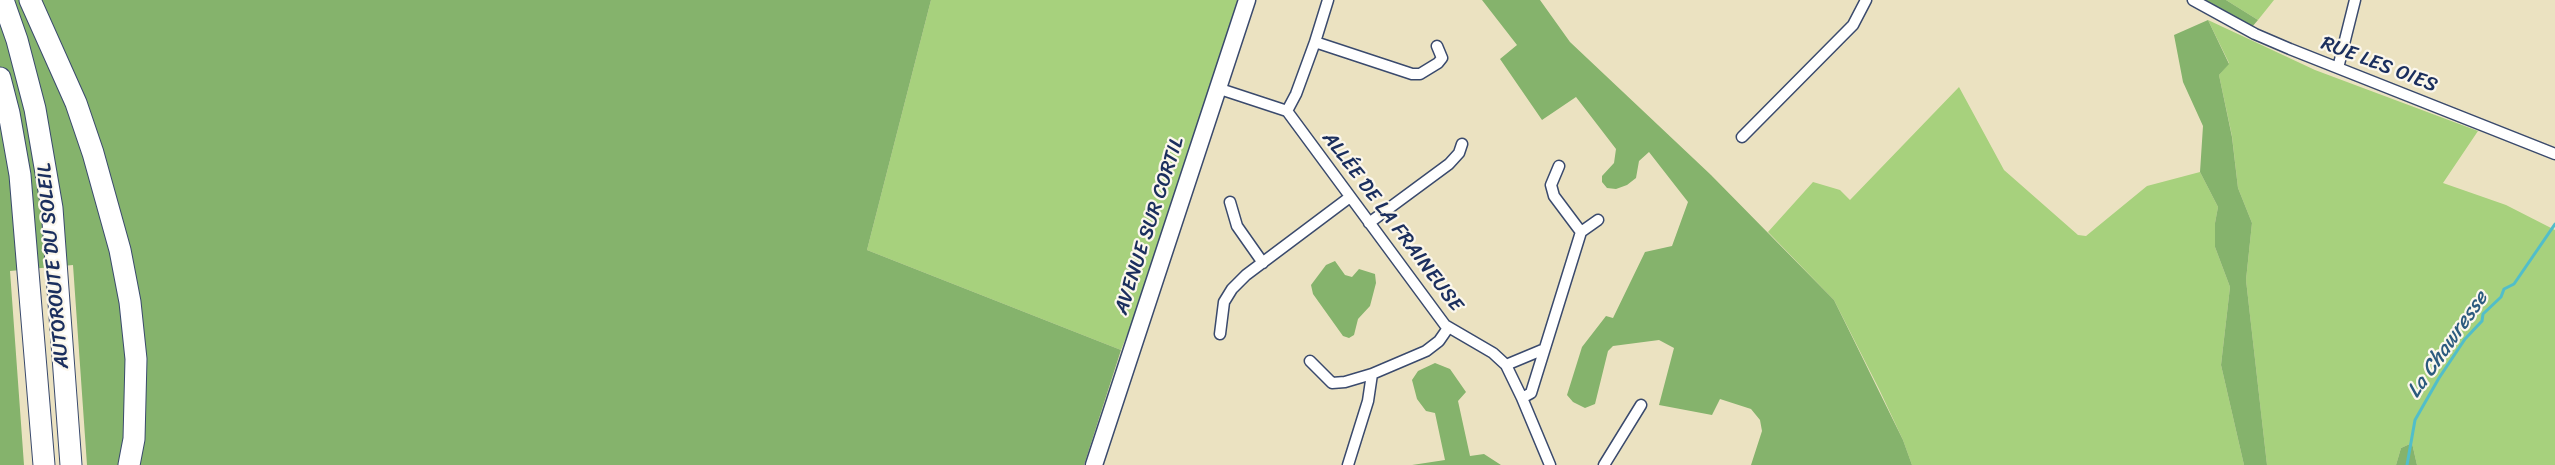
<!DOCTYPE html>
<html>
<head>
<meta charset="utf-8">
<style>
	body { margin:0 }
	canvas { display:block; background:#ebe2c1 }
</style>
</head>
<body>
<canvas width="2555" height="465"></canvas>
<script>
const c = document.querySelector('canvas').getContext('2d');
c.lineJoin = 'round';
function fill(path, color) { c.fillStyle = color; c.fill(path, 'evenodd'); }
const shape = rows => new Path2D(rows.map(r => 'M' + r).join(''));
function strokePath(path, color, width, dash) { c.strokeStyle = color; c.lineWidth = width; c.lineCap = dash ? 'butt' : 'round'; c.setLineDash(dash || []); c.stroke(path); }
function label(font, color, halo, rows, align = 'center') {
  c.font = font + ' Sriracha,sans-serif'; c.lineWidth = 4.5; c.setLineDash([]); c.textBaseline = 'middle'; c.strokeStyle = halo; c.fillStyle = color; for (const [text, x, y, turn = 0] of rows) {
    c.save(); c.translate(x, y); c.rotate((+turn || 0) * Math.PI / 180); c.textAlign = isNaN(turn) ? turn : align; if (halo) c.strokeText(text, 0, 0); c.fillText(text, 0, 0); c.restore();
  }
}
fill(shape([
	[931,0,1242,0,1152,272,1121,350,867,250],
	[2226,0,2274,0,2258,20],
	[2208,20,2315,70,2478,131,2443,183,2506,205,2555,230,2555,465,2417,465,2412,443,2401,448,2396,465,2267,465,2246,280,2252,223,2238,188,2232,136,2219,75,2229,63],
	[1959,87,2004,170,2078,235,2086,236,2147,186,2200,172,2218,207,2215,223,2215,247,2230,287,2221,365,2244,465,1912,465,1903,440,1879,389,1834,300,1768,232,1813,182,1840,190,1850,200]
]), '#a7d17d');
fill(shape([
	[0,0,931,0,867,250,1121,350,1084,465,87,465,73,265,10,271,24,465,0,465],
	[1482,0,1540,0,1570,42,1711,175,1834,300,1903,440,1912,465,1751,465,1762,431,1760,420,1751,409,1720,399,1712,415,1659,405,1674,348,1659,340,1613,346,1608,351,1595,404,1585,408,1573,402,1567,395,1582,347,1606,316,1613,318,1645,252,1672,246,1688,202,1649,152,1639,161,1636,178,1627,185,1616,189,1607,188,1602,182,1602,176,1614,163,1616,149,1576,97,1542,120,1500,59,1517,45],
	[2205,0,2226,0,2258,20,2252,27],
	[2208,20,2229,64,2219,75,2232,137,2238,188,2252,223,2246,280,2267,465,2244,465,2221,365,2230,287,2215,247,2215,223,2218,207,2200,172,2203,126,2183,82,2174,35],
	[1335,261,1345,275,1352,277,1359,269,1375,274,1376,283,1370,306,1358,319,1354,335,1349,338,1343,336,1313,294,1311,285,1326,265],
	[1435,363,1450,369,1466,392,1458,401,1470,456,1484,454,1501,465,1412,465,1445,460,1435,413,1426,411,1417,399,1412,380,1418,371],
	[2412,443,2417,465,2396,465,2401,448]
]), '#85b36c');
strokePath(shape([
	[2407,465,2415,420,2439,378,2465,339,2482,321,2483,314,2501,297,2504,289,2514,284,2555,224]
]), '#51beca', 3);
const street = shape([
	[2193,0,2255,34,2290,49,2555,154],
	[1315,42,1412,74,1420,74,1438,63,1442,58,1437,46],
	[2338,68,2355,0],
	[1217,88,1287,111,1445,325,1493,353,1506,365,1522,398,1550,465],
	[1287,111,1296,94,1315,42,1328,0],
	[1742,137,1853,25,1866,0],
	[1230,202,1237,226,1263,263],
	[1369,223,1449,164,1459,153,1462,144],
	[1581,232,1598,220],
	[1220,334,1224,302,1232,289,1246,275,1350,197],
	[1310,361,1332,383,1345,382,1372,374],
	[1506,365,1542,350],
	[1522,398,1531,393,1581,232,1554,196,1551,185,1559,166],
	[1348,465,1368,401,1372,374,1426,351,1439,341,1448,328],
	[1604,465,1641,405]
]);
const secondary = shape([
	[1094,465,1247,0]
]);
const highway = shape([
	[3,0,17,40,35,109,52,208,71,465],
	[30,0,76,103,93,153,120,250,130,302,136,359,134,439,129,465],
	[0,78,9,113,20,175,44,465]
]);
strokePath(street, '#3a4a6d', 13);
strokePath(secondary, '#3a4a6d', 19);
strokePath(highway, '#3a4a6d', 23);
strokePath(street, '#fff', 10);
strokePath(secondary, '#fff', 16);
strokePath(highway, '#fff', 21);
label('20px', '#1b2f5e', '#fbf7ec', [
	["RUE LES OIES",2379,65,21],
	["ALLÉE DE LA FRAINEUSE",1392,222,53],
	["AVENUE SUR CORTIL",1150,226,-72],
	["AUTOROUTE DU SOLEIL",54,266,-95]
]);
label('italic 21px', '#2b5a7e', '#fbf7ec', [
	["La Chawresse",2448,345,-55]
]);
</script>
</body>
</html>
